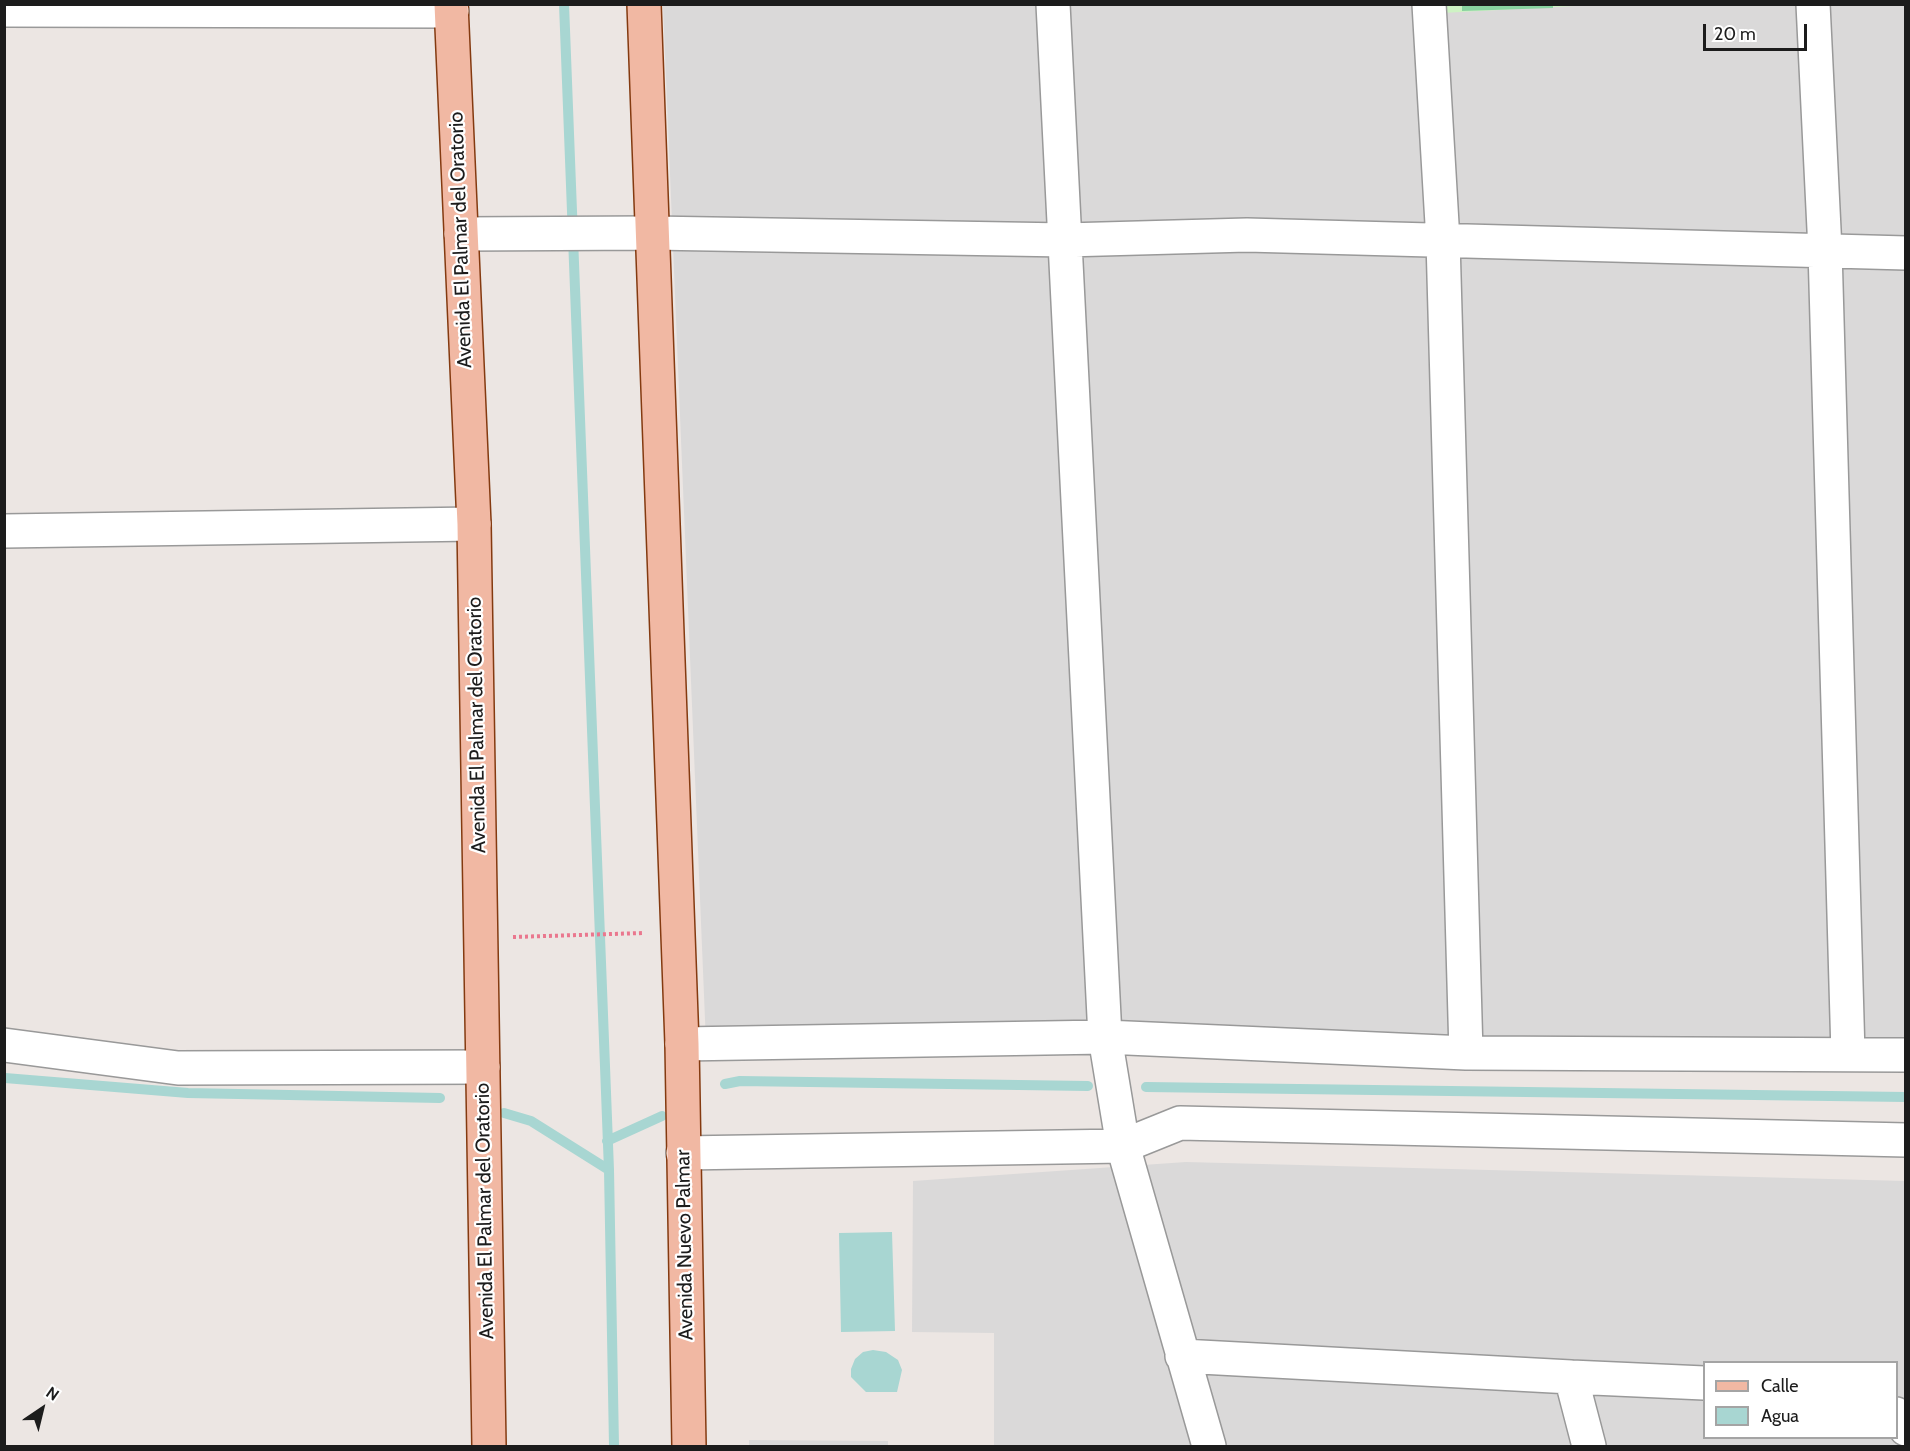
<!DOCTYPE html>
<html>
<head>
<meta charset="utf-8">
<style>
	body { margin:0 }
	#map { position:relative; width:1910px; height:1451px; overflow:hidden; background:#ece6e3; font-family:Cabin,sans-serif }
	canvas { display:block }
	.frame { position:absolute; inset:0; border:6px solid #1c1c1c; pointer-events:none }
	.legend { position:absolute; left:1703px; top:1361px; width:195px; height:78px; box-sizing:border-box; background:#fff; border:2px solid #a4a4a4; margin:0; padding:8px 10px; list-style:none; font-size:18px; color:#1c1c1c }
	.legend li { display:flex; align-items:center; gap:12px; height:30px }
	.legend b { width:30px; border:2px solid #a4a4a4 }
	.north { position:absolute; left:12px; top:1379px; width:60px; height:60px; -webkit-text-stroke:4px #fff; paint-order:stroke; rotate:35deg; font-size:16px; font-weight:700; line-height:24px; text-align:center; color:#1c1c1c }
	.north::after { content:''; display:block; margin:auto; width:21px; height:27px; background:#1c1c1c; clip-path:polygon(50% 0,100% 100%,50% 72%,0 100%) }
	.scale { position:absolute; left:1703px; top:24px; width:104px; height:27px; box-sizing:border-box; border:3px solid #1c1c1c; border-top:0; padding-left:8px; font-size:18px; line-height:21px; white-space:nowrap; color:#1c1c1c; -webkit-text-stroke:4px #fff; paint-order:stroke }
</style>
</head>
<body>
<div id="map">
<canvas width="1910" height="1451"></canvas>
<div class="frame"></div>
<ul class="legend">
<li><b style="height:8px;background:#f1b8a3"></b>Calle</li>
<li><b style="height:16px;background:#a8d6d2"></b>Agua</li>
</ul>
<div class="north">N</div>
<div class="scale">20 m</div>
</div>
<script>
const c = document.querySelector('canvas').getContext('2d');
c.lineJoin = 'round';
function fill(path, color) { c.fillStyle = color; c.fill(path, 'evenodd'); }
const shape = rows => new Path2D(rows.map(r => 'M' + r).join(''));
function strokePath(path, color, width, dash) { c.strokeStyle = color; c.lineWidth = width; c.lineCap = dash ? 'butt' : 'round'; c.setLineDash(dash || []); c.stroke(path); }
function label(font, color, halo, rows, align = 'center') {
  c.font = font + ' Cabin,sans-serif'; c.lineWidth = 4.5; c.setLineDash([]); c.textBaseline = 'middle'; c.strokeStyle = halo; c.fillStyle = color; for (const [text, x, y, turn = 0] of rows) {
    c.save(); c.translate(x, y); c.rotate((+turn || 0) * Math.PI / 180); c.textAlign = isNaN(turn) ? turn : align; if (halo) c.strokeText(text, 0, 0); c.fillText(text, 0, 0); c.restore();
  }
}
fill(shape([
	[663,5,1905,5,1905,1047,706,1043],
	[1186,1162,1905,1181,1905,1446,994,1446,994,1333,912,1332,913,1181],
	[1704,1362,1896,1362,1896,1438,1704,1438],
	[749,1440,888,1441,888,1446,749,1446]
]), '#dad9d9');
fill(shape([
	[1442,5,1593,5,1442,13]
]), '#cef3c4');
fill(shape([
	[1553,4,1553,8,1462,11,1462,5]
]), '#89d3a0');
fill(shape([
	[892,1232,895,1331,841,1332,839,1233],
	[873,1350,886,1352,898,1360,902,1370,897,1392,866,1392,851,1377,851,1369,855,1359,863,1352]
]), '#a8d6d2');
strokePath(shape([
	[564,4,609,1170,614,1446],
	[5,1078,188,1093,440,1098],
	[725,1084,740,1081,1088,1086],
	[1146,1087,1906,1097],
	[504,1113,531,1121,609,1170],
	[607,1141,662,1116]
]), '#a8d6d2', 10);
const minor = shape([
	[1053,4,1105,1037,1123,1146,1209,1446],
	[1429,4,1443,241,1466,1053],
	[1813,4,1825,250,1848,1054],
	[4,10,452,11],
	[461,234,652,233,1066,240,1247,235,1906,253],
	[4,531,474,524],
	[682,1044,1105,1037,1466,1053,1906,1055],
	[4,1045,178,1068,483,1067],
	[683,1153,1123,1146,1180,1123,1906,1140],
	[1182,1356,1571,1377,1589,1446],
	[1571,1377,1704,1383],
	[1896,1414,1906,1429]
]);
const major = shape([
	[451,4,474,524,489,1446],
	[644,4,682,1044,689,1446]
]);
strokePath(minor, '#999', 36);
strokePath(major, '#843a10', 36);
strokePath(shape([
	[513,937,644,933]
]), '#ea778e', 4, [3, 3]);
strokePath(minor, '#fff', 33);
strokePath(major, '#f1b8a3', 33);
label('20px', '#1c1c1c', '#fff', [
	["Avenida El Palmar del Oratorio",461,240,-92],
	["Avenida El Palmar del Oratorio",477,725,-91],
	["Avenida El Palmar del Oratorio",485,1211,-91],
	["Avenida Nuevo Palmar",685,1245,-91]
]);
</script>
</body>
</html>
